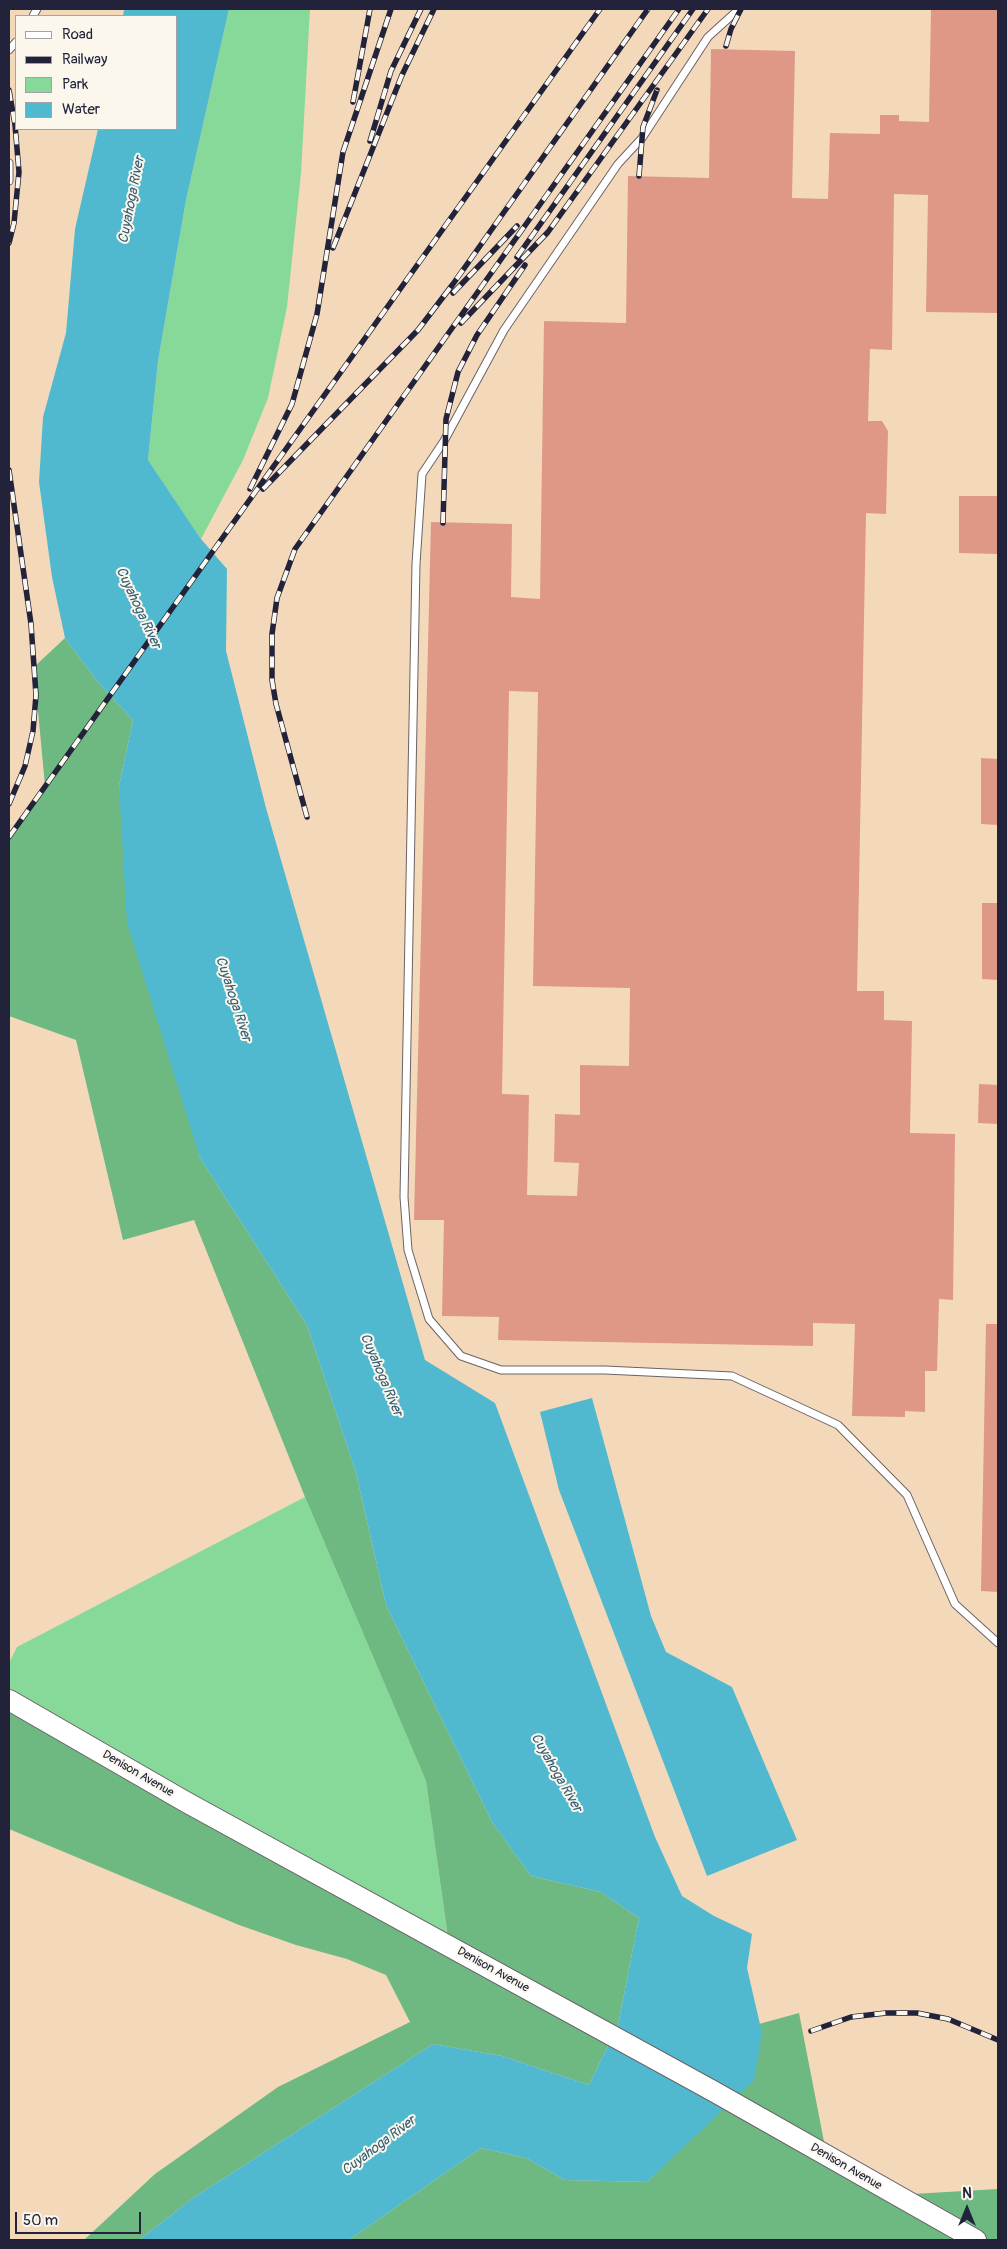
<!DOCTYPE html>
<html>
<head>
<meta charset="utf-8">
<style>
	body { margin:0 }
	#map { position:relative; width:1007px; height:2249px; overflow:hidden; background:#f3d9ba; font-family:Pangolin,sans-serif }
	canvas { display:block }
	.frame { position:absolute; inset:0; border:10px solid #22223b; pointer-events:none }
	.legend { position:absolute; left:15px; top:15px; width:162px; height:115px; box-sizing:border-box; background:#fbf7ec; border:1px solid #a4a2a5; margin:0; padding:6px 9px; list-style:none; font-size:15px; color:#22223b }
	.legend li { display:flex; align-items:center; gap:10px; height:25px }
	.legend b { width:25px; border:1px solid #a4a2a5 }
	.north { position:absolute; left:942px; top:2184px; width:50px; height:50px; -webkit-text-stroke:4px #fbf7ec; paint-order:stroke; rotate:0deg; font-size:14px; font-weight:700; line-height:20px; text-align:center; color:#22223b }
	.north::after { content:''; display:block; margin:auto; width:18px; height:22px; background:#22223b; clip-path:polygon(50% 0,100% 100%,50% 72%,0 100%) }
	.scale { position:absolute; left:15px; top:2212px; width:126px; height:22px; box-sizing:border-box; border:2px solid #22223b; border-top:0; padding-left:6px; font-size:15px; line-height:18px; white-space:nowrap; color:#22223b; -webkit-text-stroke:4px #fbf7ec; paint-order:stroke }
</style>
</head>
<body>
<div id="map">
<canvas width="1007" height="2249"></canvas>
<div class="frame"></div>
<ul class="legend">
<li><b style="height:6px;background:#fff"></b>Road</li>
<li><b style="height:6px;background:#22223b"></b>Railway</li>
<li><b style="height:14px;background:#87d999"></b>Park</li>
<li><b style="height:14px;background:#51b9cf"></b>Water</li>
</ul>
<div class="north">N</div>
<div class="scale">50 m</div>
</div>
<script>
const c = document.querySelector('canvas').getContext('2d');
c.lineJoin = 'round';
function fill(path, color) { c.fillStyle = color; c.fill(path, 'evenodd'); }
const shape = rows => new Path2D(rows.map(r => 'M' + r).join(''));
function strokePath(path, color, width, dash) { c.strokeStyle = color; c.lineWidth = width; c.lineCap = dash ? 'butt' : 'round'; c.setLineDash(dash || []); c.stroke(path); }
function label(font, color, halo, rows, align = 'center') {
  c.font = font + ' Pangolin,sans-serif'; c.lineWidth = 4; c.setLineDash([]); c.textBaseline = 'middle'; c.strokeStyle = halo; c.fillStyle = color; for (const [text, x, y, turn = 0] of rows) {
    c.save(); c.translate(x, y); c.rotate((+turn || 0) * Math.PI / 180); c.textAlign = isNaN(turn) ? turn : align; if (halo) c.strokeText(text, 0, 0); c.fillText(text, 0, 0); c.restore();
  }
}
fill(shape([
	[229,9,310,9,301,173,287,307,268,398,243,460,201,539,148,460,158,361,186,200],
	[305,1497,426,1781,449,1946,9,1700,9,1663,17,1647]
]), '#87d999');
fill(shape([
	[65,638,97,681,133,720,119,786,200,1158,307,1325,356,1473,386,1605,492,1822,531,1876,601,1892,639,1918,618,2025,589,2085,502,2056,433,2044,193,2198,139,2240,84,2240,155,2174,278,2087,410,2022,386,1975,347,1959,296,1945,239,1925,9,1829,9,1700,449,1945,426,1781,305,1497,194,1220,123,1240,76,1040,9,1016,9,837,45,786,34,667],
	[799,2013,827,2157,896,2195,998,2189,998,2240,349,2240,481,2148,526,2158,565,2180,647,2182,691,2138,762,2033,759,2024]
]), '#6db981');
fill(shape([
	[124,9,229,9,186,200,158,361,148,460,201,539,227,569,226,651,266,808,425,1360,495,1403,655,1837,682,1896,714,1916,752,1934,747,1968,762,2033,754,2080,647,2182,565,2180,526,2158,481,2148,349,2240,139,2240,193,2198,433,2044,502,2056,589,2085,618,2025,639,1918,601,1892,531,1876,492,1822,386,1605,356,1473,307,1325,200,1158,127,923,119,786,133,720,97,681,65,638,52,577,39,482,43,417,66,333,75,229,98,129,176,129,176,16,123,16],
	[592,1398,651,1616,666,1652,732,1687,797,1840,707,1876,559,1490,540,1412]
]), '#51b9cf');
fill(shape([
	[931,9,998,9,998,313,926,312,928,195,894,194,892,350,870,349,868,421,882,421,888,431,886,514,866,513,857,991,884,991,884,1020,912,1021,910,1133,955,1134,953,1300,939,1299,937,1371,925,1371,925,1412,905,1411,905,1417,852,1416,855,1324,813,1323,813,1346,498,1340,499,1317,442,1316,444,1220,414,1220,431,522,512,524,511,597,540,599,544,321,626,323,628,176,709,178,711,49,795,51,792,198,828,199,830,133,880,134,880,115,899,115,899,121,929,122],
	[509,691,538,692,533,986,630,988,629,1066,580,1065,580,1115,555,1114,554,1162,579,1163,577,1196,527,1195,529,1095,502,1094],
	[959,496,998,496,998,554,959,553],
	[981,758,998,759,998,825,981,824],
	[982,903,998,903,998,980,982,979],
	[979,1084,998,1085,998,1124,978,1123],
	[986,1324,998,1324,998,1592,981,1591]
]), '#df9788');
const service = shape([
	[739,9,708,37,642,138,618,164,504,330,444,441,422,474,416,564,404,1197,408,1250,429,1319,461,1356,501,1370,605,1370,732,1376,838,1425,907,1495,955,1604,998,1643],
	[33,16,37,9],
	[9,50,16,42],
	[9,163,9,181]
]);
const secondary = shape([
	[9,1700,186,1802,713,2091,976,2240]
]);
strokePath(service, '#6b6267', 9);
strokePath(secondary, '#6b6267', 22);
strokePath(service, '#fff', 7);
strokePath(secondary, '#fff', 20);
const rail = shape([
	[726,46,731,29,741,9],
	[9,90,15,125,19,172,14,223,9,243],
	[353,102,370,9],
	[370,141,391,71,421,9],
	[639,176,643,127,657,90],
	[333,248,402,75,434,9],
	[517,257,693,9],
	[453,293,517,226],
	[461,323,548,232,708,9],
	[9,470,31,624,36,695,33,731,25,766,9,804],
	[250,489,292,404,317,314,343,152,391,9],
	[263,489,418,330,453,284,648,9],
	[443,523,446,419,458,372,477,335,525,265],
	[307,817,276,704,272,680,272,634,277,598,295,549,679,9],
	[9,837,600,9],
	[811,2031,851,2017,886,2013,917,2013,948,2019,998,2040]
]);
strokePath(rail, '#22223b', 5.5);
strokePath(rail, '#fbf7ec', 4, [11]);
label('12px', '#22223b', '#fbf7ec', [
	["Denison Avenue",138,1774,30],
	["Denison Avenue",493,1970,29],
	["Denison Avenue",846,2167,30]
]);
label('italic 14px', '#355e76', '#fbf7ec', [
	["Cuyahoga River",132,200,-79],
	["Cuyahoga River",138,608,65],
	["Cuyahoga River",233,999,72],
	["Cuyahoga River",381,1375,67],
	["Cuyahoga River",556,1773,60],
	["Cuyahoga River",379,2146,-37]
]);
</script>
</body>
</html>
